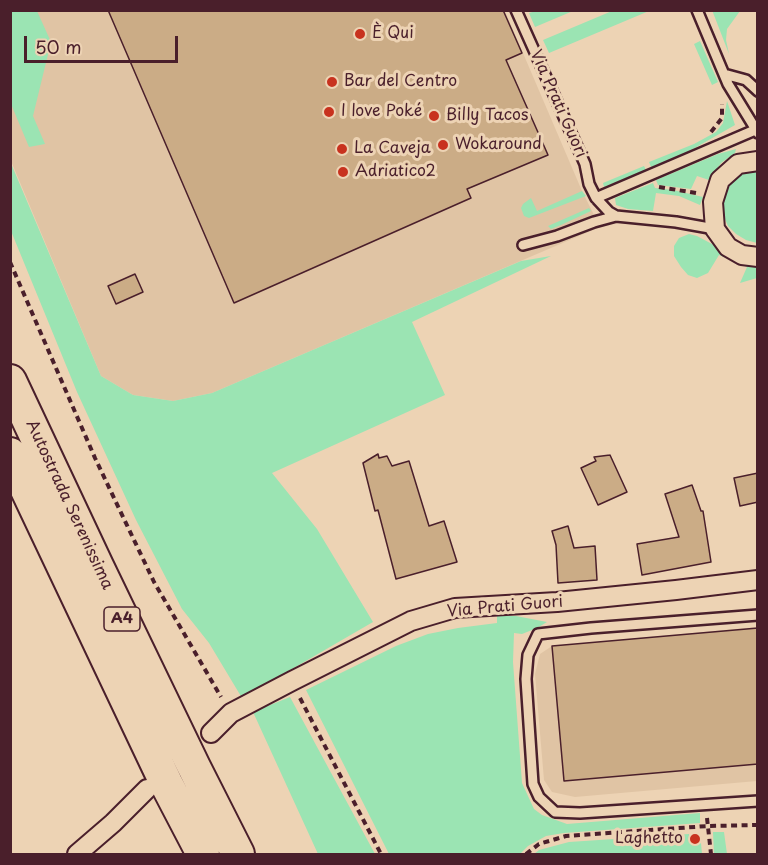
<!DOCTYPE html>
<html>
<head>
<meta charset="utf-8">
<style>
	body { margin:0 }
	#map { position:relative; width:768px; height:865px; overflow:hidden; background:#edd3b4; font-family:"Playpen Sans",sans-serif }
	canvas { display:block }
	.frame { position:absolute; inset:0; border:12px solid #4a1f2b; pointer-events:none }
	.scale { position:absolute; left:24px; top:36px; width:154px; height:27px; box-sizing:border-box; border:3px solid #4a1f2b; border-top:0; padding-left:8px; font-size:18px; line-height:21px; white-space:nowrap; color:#4a1f2b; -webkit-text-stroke:4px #edd3b4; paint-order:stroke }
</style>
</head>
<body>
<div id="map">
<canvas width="768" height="865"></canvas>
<div class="frame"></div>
<div class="scale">50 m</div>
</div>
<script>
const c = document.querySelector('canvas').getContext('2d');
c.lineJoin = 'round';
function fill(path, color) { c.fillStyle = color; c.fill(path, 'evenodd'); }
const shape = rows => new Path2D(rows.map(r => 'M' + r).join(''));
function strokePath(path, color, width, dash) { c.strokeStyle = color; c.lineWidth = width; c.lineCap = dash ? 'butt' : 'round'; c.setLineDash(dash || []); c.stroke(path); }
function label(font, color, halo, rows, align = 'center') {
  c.font = font + ' "Playpen Sans",sans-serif'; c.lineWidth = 6; c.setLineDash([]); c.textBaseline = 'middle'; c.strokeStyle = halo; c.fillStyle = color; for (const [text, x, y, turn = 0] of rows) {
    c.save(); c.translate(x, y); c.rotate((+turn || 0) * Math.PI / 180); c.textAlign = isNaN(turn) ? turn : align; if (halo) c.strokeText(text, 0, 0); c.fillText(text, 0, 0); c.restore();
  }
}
fill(shape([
	[10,11,505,11,582,191,600,227,212,393,173,401,133,395,101,376,11,161],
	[757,627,757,781,575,797,552,792,544,780,535,674,540,654,552,646]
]), '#e0c4a4');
fill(shape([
	[712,10,740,11,727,29,726,40,729,54],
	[10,11,37,11,51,42,33,116,45,144,29,147,11,104],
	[536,11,536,10,573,11,535,27,529,13],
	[612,11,649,11,549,53,543,40],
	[700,41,718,82,712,85,694,44],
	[727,101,735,125,686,153,651,167,649,162,694,144,716,132,723,123],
	[736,149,735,153,721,163,709,180,697,176,691,189,658,185,656,180,718,154],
	[10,161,101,376,133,395,173,401,212,393,521,261,551,256,412,322,445,395,272,473,317,529,373,622,242,698,209,643,182,609,136,520,77,392,11,231],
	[644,166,646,170,604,187,603,183],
	[755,169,757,170,757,243,746,240,736,234,728,226,723,215,723,203,726,191,733,180,743,173],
	[653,183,655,188,673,190,703,197,700,205,679,196,656,193,653,211,628,209,616,205,615,198],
	[582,191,586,196,529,218,524,216,521,208,523,204,531,198,537,211],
	[589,208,591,211,561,225,551,229,548,226],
	[689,234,697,236,725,251,757,266,757,278,740,283,747,267,719,255,708,273,697,278,688,275,681,267,674,256,674,246,679,238],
	[497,616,516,616,547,622,537,628,522,634,514,633,513,662,522,783,534,809,542,815,567,824,700,813,700,823,564,833,546,836,528,846,520,854,389,854,306,690,396,646,428,634,458,628,497,623],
	[290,697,375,854,318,854,253,712],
	[713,832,724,832,727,854,714,854],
	[689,834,690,844,701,843,702,854,534,854,539,850,569,842]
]), '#9be4b3');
const building = shape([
	[108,10,503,10,522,53,506,60,548,155,467,189,471,198,234,303,108,10],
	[135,274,143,292,116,304,108,286,135,274],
	[378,454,379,458,387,456,392,466,409,461,429,526,444,521,457,562,396,579,378,510,375,511,363,463,378,454],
	[610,455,627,492,598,505,581,468,596,461,594,457,610,455],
	[758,473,758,502,740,506,734,478,758,473],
	[692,485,701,511,703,511,711,562,642,575,637,544,679,537,665,494,692,485],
	[568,526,574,548,595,546,597,580,558,583,556,545,552,531,568,526],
	[758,628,758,764,564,781,552,646,758,628]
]);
fill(building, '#cbac86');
strokePath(building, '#4a1f2b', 1.5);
const lane = shape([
	[516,10,585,164,589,184,596,198],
	[697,10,728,84,758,133],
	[724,74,746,80,758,91],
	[715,229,676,222,616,216,609,212,596,198,755,130],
	[523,245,557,236,594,222,616,216],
	[758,615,591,628,538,634,528,655,526,679,533,784,539,797,555,812,580,813,758,801]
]);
const street = shape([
	[758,161,738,164,720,180,713,202,715,229,728,247,742,255,758,257],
	[211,733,231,713,292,681,411,621,455,608,557,602,676,590,758,580],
	[77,854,113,823,147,789]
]);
const highway = shape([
	[10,381,97,566,194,767,238,854],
	[10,454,167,785,203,854]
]);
strokePath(lane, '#4a1f2b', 14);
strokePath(street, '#4a1f2b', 22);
strokePath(highway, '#4a1f2b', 36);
strokePath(shape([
	[711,132,722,118,722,104],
	[659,187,696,193],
	[10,262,95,458,154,582,221,697],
	[300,698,381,854],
	[707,818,711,854],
	[526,854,539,844,566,836,708,826,758,825]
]), '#4a1f2b', 4, [6, 4.5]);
strokePath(lane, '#edd3b4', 9);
strokePath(street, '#edd3b4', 18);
strokePath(highway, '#edd3b4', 32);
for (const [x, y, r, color] of [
	[360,34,6,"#c8321e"],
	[332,82,6,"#c8321e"],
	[329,112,6,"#c8321e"],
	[434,116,6,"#c8321e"],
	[443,145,6,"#c8321e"],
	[342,149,6,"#c8321e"],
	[343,172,6,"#c8321e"],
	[695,839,6,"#c8321e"]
]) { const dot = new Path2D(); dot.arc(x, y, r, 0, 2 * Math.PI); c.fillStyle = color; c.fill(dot); strokePath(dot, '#edd3b4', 2); }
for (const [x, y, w] of [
	[122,619,36]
]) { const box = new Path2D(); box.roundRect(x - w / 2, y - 12, w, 24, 4.5); c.fillStyle = '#edd3b4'; c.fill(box); strokePath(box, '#4a1f2b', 1.5); }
label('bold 15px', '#4a1f2b', null, [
	["A4",122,619]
]);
label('16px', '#4a1f2b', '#edd3b4', [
	["È Qui",372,34],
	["Bar del Centro",344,82],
	["I love Poké",341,112],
	["Billy Tacos",446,116],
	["Wokaround",455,145],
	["La Caveja",354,149],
	["Adriatico2",355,172],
	["Laghetto",683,839,"right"]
], 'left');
label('16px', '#4a1f2b', '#edd3b4', [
	["Via Prati Guori",558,104,66],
	["Autostrada Serenissima",69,505,65],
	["Via Prati Guori",505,607,-5]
]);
</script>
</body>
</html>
